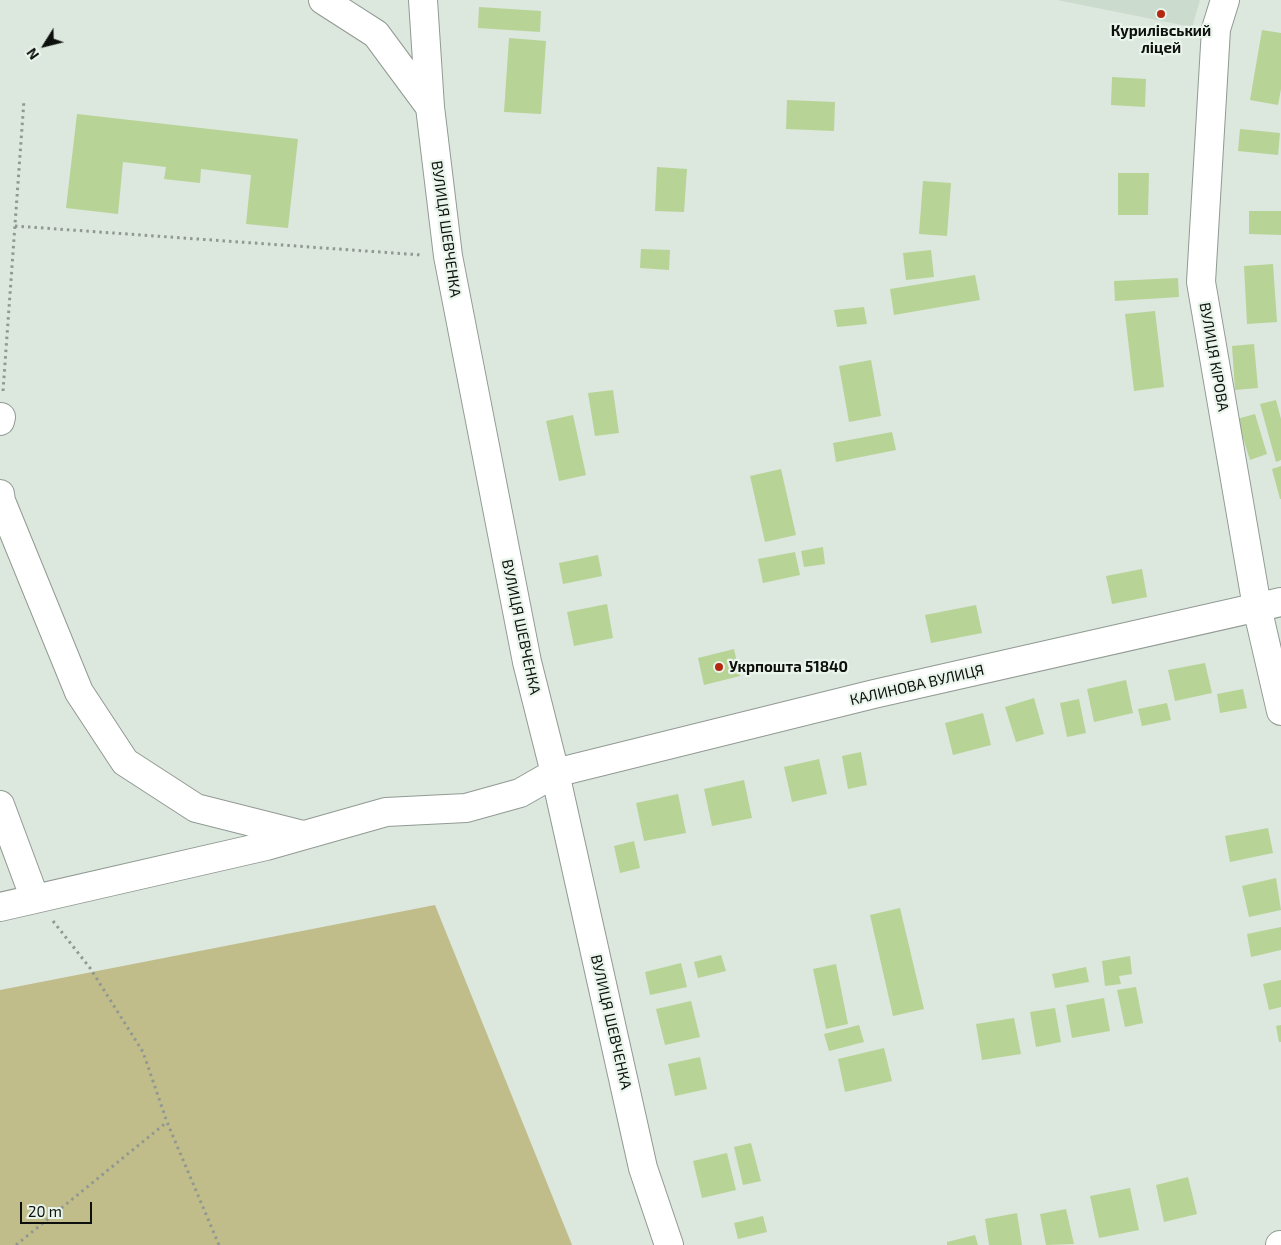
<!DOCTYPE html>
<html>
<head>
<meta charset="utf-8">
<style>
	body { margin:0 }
	#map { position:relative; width:1281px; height:1245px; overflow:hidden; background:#dce7de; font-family:"Exo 2",sans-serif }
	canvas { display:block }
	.north { position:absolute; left:20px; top:20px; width:50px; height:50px; -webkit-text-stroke:4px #e9f4eb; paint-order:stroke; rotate:234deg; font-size:14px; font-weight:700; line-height:20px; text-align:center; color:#0d100d }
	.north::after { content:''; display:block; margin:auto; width:18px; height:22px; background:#0d100d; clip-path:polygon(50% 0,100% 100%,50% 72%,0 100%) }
	.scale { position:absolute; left:20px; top:1202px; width:72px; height:22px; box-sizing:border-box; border:2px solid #0d100d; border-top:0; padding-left:6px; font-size:15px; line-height:18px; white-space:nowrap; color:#0d100d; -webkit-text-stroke:4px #e9f4eb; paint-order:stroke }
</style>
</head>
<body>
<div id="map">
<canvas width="1281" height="1245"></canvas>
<div class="north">N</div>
<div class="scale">20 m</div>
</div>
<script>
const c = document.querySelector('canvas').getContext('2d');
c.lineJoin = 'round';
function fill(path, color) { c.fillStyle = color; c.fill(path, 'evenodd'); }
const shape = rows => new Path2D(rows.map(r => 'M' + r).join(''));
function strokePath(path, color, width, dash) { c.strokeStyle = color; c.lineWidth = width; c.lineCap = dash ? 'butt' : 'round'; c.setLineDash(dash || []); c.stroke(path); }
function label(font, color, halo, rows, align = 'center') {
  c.font = font + ' "Exo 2",sans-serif'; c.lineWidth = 4.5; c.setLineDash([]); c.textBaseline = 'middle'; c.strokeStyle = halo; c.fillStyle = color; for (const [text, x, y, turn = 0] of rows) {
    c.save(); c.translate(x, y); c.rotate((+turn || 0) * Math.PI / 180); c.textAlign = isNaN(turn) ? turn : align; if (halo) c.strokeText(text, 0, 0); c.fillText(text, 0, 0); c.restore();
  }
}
fill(shape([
	[1057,0,1200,0,1192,27]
]), '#cbdbce');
fill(shape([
	[435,905,572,1245,0,1245,0,990]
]), '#c1bd8a');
fill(shape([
	[479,7,541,11,540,32,478,28],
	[1262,30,1281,33,1281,89,1278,105,1250,100],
	[509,38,546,41,541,114,504,112],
	[1112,77,1146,79,1145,107,1111,105],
	[787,100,835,102,834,131,786,129],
	[77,114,298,139,288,228,246,224,251,175,201,169,200,183,164,179,166,167,123,162,118,214,66,208],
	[1240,129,1280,133,1278,155,1238,151],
	[657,167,687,169,684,212,655,211],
	[1118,173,1149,173,1148,215,1118,215],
	[923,181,951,183,947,236,919,234],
	[1249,211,1281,211,1281,235,1249,234],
	[641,249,670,250,669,270,640,268],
	[931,250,934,277,906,280,903,253],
	[1273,264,1277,322,1247,324,1244,266],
	[975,275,980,300,894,315,890,289],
	[1178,278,1179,297,1115,301,1114,281],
	[864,307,867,324,837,327,834,310],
	[1155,311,1164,387,1134,391,1125,314],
	[1254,344,1258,388,1235,390,1232,346],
	[871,360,881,416,849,422,839,366],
	[613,390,619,433,595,436,588,393],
	[1276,400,1281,419,1281,460,1276,462,1260,404],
	[1255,414,1267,454,1250,460,1237,419],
	[573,415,586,475,559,481,546,421],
	[892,432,896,450,836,462,833,443],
	[1281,466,1281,499,1280,499,1272,469],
	[781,469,796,535,765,542,750,476],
	[823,547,825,564,804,567,801,551],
	[795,552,800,575,763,583,758,559],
	[598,555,602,576,563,584,559,563],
	[1142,569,1147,597,1112,604,1106,576],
	[607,604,613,638,574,646,567,612],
	[976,605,982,633,931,643,925,615],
	[734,649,740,676,704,685,698,658],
	[1205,663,1212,693,1175,701,1168,670],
	[1126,680,1133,713,1094,722,1087,689],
	[1243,689,1247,708,1220,713,1217,694],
	[1034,698,1044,734,1016,742,1005,707],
	[1079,699,1086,733,1067,737,1060,703],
	[1167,703,1171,720,1142,726,1138,709],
	[983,713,991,745,953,755,945,723],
	[861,752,867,785,848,789,842,756],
	[819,759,827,794,792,802,784,767],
	[744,780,752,818,712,826,704,789],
	[678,794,686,833,644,841,636,803],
	[1268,828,1273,853,1230,862,1225,836],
	[634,841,640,868,620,873,614,846],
	[1276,878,1281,910,1249,917,1242,886],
	[900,908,924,1009,893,1016,870,915],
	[1281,927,1281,950,1251,957,1247,934],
	[721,955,726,971,698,978,694,962],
	[1130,956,1132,974,1119,976,1121,984,1105,986,1102,961],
	[681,963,687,987,650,995,645,972],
	[836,964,848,1024,826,1029,813,969],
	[1086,967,1089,982,1055,988,1052,974],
	[1281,980,1281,1007,1269,1010,1263,984],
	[1136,987,1143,1023,1125,1027,1117,990],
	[1104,998,1110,1031,1072,1038,1066,1005],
	[691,1001,700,1037,665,1045,656,1009],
	[1055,1008,1061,1042,1036,1047,1030,1012],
	[1014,1018,1021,1054,982,1060,976,1024],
	[859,1025,864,1042,829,1051,824,1034],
	[1281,1025,1281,1042,1279,1042,1276,1026],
	[884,1048,892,1081,845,1092,838,1059],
	[700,1057,707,1089,675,1096,668,1064],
	[751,1143,761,1181,743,1185,734,1147],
	[727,1153,736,1190,702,1198,693,1161],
	[1188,1177,1197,1214,1164,1222,1156,1185],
	[1130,1188,1139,1230,1099,1238,1090,1196],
	[1066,1209,1074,1244,1046,1245,1040,1214],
	[1017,1213,1022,1245,989,1245,985,1219],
	[763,1216,767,1232,738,1239,734,1223],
	[975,1235,978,1245,947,1245,947,1242]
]), '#b8d396');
const minor = shape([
	[323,0,376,34,430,107],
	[423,0,430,107,448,256,527,662,555,773,643,1168,669,1245],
	[1225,0,1216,29,1201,282,1257,607,1281,711],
	[0,421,1,417],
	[0,494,1,501,79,692,125,762,196,808,303,835],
	[0,805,35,899],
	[0,907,266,846,386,812,466,808,520,793,555,773,874,694,1281,602],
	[1280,1245,1281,1245]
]);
strokePath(minor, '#919a93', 30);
strokePath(shape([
	[15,226,422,255],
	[3,391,24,100],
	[53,921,90,968,143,1052,167,1122,219,1245],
	[16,1245,167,1122]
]), '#909891', 3, [2.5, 4]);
strokePath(minor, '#fff', 28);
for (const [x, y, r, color] of [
	[1161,14,5,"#b4280f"],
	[719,667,5,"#b4280f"]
]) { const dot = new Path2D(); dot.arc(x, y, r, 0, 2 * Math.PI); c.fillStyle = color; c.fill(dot); strokePath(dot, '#e9f4eb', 2); }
label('bold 15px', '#0d100d', '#e9f4eb', [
	["Курилівський",1161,31],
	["ліцей",1161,48],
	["Укрпошта 51840",729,667,"left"]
]);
label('15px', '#0d100d', '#e9f4eb', [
	["ВУЛИЦЯ ШЕВЧЕНКА",446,229,82],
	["ВУЛИЦЯ КІРОВА",1214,357,80],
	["ВУЛИЦЯ ШЕВЧЕНКА",521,627,78],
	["КАЛИНОВА ВУЛИЦЯ",917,685,-13],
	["ВУЛИЦЯ ШЕВЧЕНКА",611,1022,77]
]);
</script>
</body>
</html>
